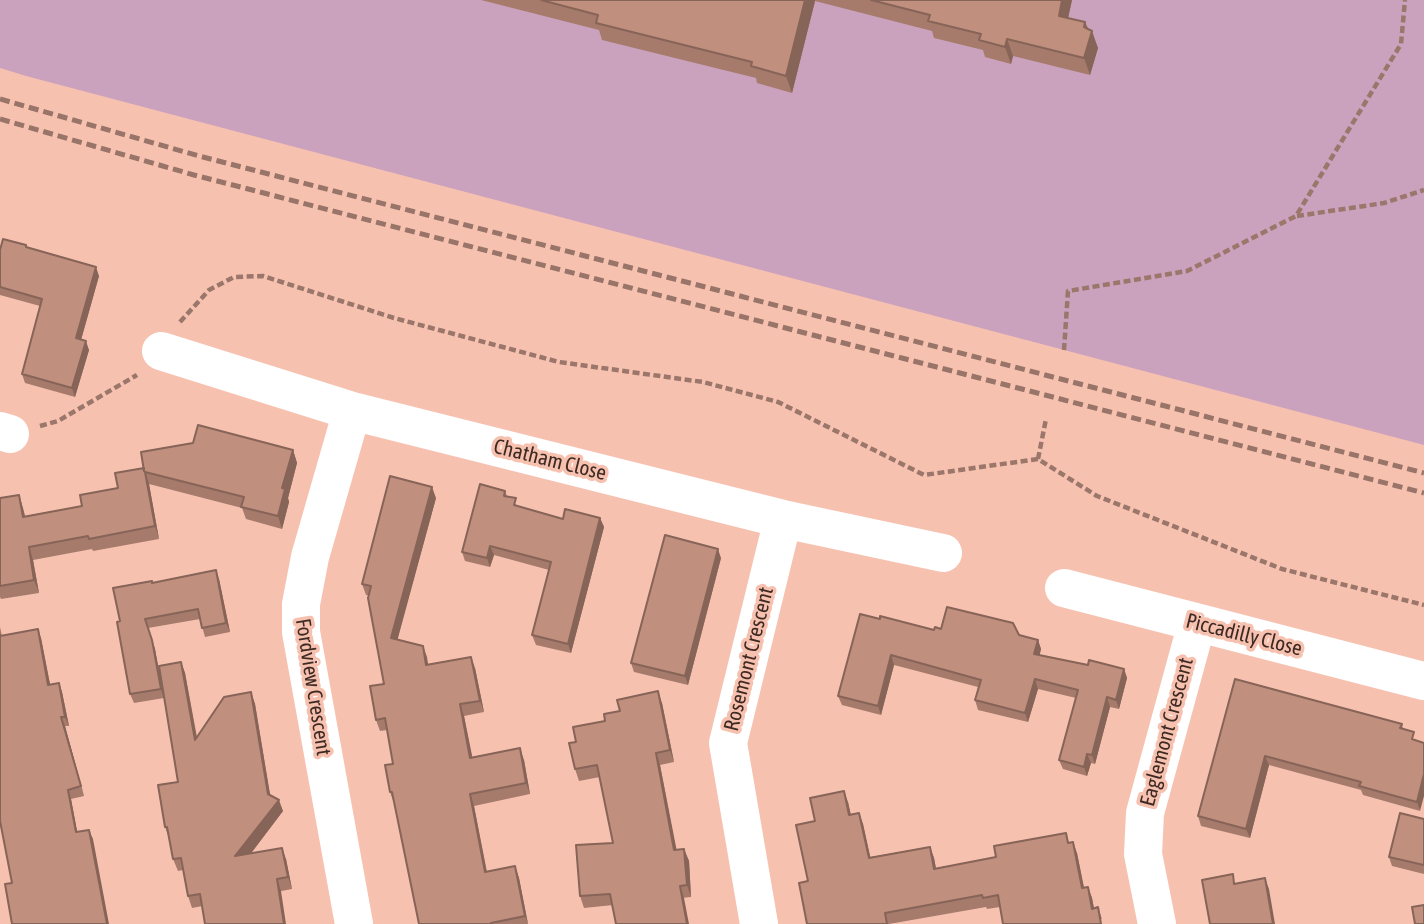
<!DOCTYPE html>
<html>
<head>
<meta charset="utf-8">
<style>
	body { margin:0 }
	canvas { display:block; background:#f7c1b0 }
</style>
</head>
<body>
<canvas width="1424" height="924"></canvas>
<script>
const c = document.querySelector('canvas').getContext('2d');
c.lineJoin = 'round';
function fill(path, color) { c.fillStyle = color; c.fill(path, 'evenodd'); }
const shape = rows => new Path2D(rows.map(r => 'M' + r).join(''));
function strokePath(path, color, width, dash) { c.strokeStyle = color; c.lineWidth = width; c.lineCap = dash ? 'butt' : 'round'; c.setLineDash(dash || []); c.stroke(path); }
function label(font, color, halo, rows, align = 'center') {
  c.font = font + ' "Asap Condensed",sans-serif'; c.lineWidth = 7; c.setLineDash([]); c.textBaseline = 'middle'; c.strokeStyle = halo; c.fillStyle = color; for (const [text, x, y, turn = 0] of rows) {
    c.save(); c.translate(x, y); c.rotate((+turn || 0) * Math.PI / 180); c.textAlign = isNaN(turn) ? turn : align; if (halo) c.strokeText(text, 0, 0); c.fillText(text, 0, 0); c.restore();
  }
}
fill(shape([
	[0,0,1424,0,1424,445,26,76,0,68]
]), '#cba2bd');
strokePath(shape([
	[1297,216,1384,203,1424,190],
	[180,322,209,290,234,277,263,276,394,318,559,362,703,382,778,402,924,475,1038,459,1097,496,1282,569,1424,605],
	[1064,350,1068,291,1187,271,1296,216,1401,44,1405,0],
	[40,426,58,421,137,375],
	[1038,459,1046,419]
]), '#9b766a', 4.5, [7, 3.5]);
strokePath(shape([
	[161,351,352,411,783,519,943,553],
	[352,411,310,557,301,604,301,632,354,924],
	[0,431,10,434],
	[1064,588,1424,681],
	[759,924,728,743,783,519],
	[1157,924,1143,854,1145,813,1197,623]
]), '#fff', 38);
strokePath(shape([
	[0,99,199,156,1424,473],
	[0,119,194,175,1424,493]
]), '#997469', 5, [10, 5]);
fill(shape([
	[481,0,1072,0,1068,18,1085,22,1098,48,1090,75,1013,56,1011,64,985,57,983,50,934,38,932,31,815,1,792,93,757,83,756,78,602,40,599,30],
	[26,245,28,248,99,276,81,340,89,350,75,397,25,383,22,374,40,306,0,295,0,250],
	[293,450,297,463,288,498,289,502,282,529,246,519,242,508,149,484,159,539,93,551,92,549,33,560,39,593,1,599,0,597,0,498,19,495,25,516,82,506,118,488,115,473],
	[505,491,507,496,519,507,563,519,600,518,604,527,571,653,536,645,532,635,549,570,494,555,490,567,465,561,462,552],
	[436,498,397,639,423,646,428,665,475,668,484,712,464,716,472,758,524,760,530,794,474,806,487,872,515,866,519,878,528,924,419,924,394,803,390,792,393,764,387,730,380,731,376,720,384,684,369,595,366,595,362,584],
	[721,558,688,685,634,672,631,663],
	[219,579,230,632,205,637,200,619,148,628,155,649,162,687,181,662,185,673,197,737,251,692,255,704,270,795,283,811,251,853,286,859,292,889,192,908,188,896,183,870,178,871,173,859,169,838,165,827,178,782,164,698,134,703,130,694,120,621,152,583],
	[880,619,934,630,941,629,1019,635,1038,640,1041,649,1039,655,1088,665,1124,669,1127,678,1119,709,1110,707,1095,764,1091,763,1087,776,1063,769,1059,760,1076,698,1038,689,1028,722,978,710,975,700,978,687,894,665,881,715,842,705,838,696],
	[0,627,2,636,41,638,50,685,59,683,62,692,69,726,65,726,84,796,71,799,77,832,93,839,12,883,0,821],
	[1235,679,1402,724,1420,811,1363,795,1361,790,1269,765,1250,838,1201,826,1198,816],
	[662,703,674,762,660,765,676,850,684,849,689,861,691,897,584,908,580,896,613,843,600,777,579,781,575,769,576,742,605,721],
	[848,802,851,815,859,813,863,824,870,857,930,847,934,858,936,868,996,857,1066,833,1069,843,1077,853,1084,887,1088,887,1092,898,1094,908,1098,907,1102,919,1000,907,987,909,986,907,889,924,807,924,808,881,815,821],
	[1424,819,1424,874,1392,866,1389,857]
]), '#a67b6c');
fill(shape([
	[805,0,815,0,815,1,792,93,786,76],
	[1062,0,1072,0,1065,32,1059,16],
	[1085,22,1090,36,1092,31,1098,48,1090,75,1084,58,1084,27],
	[1007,39,1013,56,1011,64,1005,47],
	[96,267,99,276,79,347,76,338],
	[86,341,89,350,75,397,72,388],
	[293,450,297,463,288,498,289,502,282,529,278,516,282,488],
	[145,472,149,484,159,539,155,526],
	[432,487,436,498,395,649,391,638],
	[19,495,23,508,28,529,23,517],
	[600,518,604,527,571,653,568,644],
	[490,546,494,555,490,567,487,558],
	[29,547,33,560,39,593,34,580],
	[718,549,721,558,688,685,685,676],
	[216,570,219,579,230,632,226,623],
	[145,619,155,649,164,698,161,689],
	[38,629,41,638,52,694,48,685],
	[1038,640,1041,649,1038,663,1034,654],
	[423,646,427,657,430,677,426,665],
	[891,655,894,665,881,715,878,706],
	[471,657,475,668,484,712,480,701],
	[181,662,185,673,199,751,195,740],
	[1124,669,1127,678,1119,709,1116,700],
	[1035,679,1038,689,1028,722,1025,713],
	[59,683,62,692,69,726,65,717],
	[658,691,662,703,674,762,670,750],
	[251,692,255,704,272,806,268,794],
	[1107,697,1110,707,1095,764,1092,755],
	[460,704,464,716,475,770,470,758],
	[61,717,65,726,84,796,81,786],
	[520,748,524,760,530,794,526,783],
	[656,753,660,765,679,862,674,850],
	[1087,754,1091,763,1087,776,1084,767],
	[1265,756,1269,765,1250,838,1246,829],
	[1424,774,1424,796,1420,811,1417,802],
	[68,790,71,799,79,841,76,832],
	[844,791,848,802,853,826,849,815],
	[470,794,474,806,489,884,485,872],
	[279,800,283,811,240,868,235,856],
	[859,813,863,824,873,869,869,858],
	[89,830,93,839,109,924,107,924],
	[1073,842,1077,853,1086,899,1082,888],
	[930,847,934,858,938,880,934,869],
	[282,848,286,859,292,889,288,877],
	[684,849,689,861,691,897,687,885],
	[515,866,519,878,528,924,525,916],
	[1265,878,1269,889,1275,924,1273,924],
	[277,879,281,891,286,924,284,924],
	[680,886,684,898,689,924,687,924],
	[1088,887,1092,898,1096,920,1092,909]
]), '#876458');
const building = shape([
	[541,0,805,0,786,76,751,66,752,62,596,23,598,15,541,0],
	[871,0,1062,0,1059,16,1085,22,1084,27,1092,31,1084,58,1007,39,1005,47,979,40,981,34,928,21,930,15,871,0],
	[3,239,26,245,26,247,96,267,76,338,86,341,72,388,22,374,42,299,0,287,0,250,3,239],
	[198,425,293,450,282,488,285,489,278,516,241,507,244,497,145,472,155,526,89,539,88,536,29,547,34,580,0,586,0,498,19,495,23,517,82,506,80,495,118,488,115,473,144,468,144,471,141,452,193,443,198,425],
	[390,476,432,487,391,638,423,646,426,665,471,657,480,701,460,704,470,758,520,748,526,783,470,794,485,872,515,866,525,916,491,923,491,924,419,924,392,792,390,792,385,765,393,764,385,718,376,720,370,686,384,684,368,598,371,586,362,584,390,476],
	[480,484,505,491,504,496,516,498,514,505,563,519,565,509,600,518,568,644,532,635,551,562,490,546,487,558,462,552,480,484],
	[665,535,718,549,685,676,631,663,665,535],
	[216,570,226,623,202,628,198,609,145,619,152,640,161,689,130,694,117,622,120,621,113,588,152,581,152,583,216,570],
	[947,607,1013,623,1019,635,1038,640,1034,654,1088,665,1089,660,1124,669,1116,700,1107,697,1092,755,1087,754,1084,767,1059,760,1078,690,1035,679,1025,713,975,700,981,680,891,655,878,706,838,696,860,614,880,619,880,616,934,630,935,627,941,629,947,607],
	[38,629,48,685,59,683,65,717,61,717,81,786,68,790,76,832,89,830,107,924,12,924,5,884,12,883,0,821,0,635,0,636,38,629],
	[181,662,195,740,224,697,251,692,268,794,279,800,235,856,282,848,288,877,277,879,284,924,205,924,200,894,188,896,181,858,173,859,167,827,165,827,158,785,178,782,159,666,181,662],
	[1235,679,1402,724,1400,728,1414,732,1412,739,1424,743,1424,774,1417,802,1359,786,1361,782,1265,756,1246,829,1198,816,1235,679],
	[658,691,670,750,656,753,674,850,684,849,687,885,680,886,687,924,616,924,610,894,580,896,576,845,613,843,597,765,575,769,569,743,576,742,573,727,605,721,604,714,620,711,617,700,658,691],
	[844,791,849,815,859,813,869,858,930,847,934,869,996,857,994,846,1066,833,1068,843,1073,842,1082,888,1088,887,1092,909,1098,907,1101,924,1003,924,998,895,983,898,982,895,885,913,887,924,807,924,799,883,808,881,796,825,815,821,810,798,844,791],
	[1400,813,1424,819,1424,865,1389,857,1400,813],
	[1233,874,1234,884,1265,878,1273,924,1210,924,1202,880,1233,874],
	[1424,905,1424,924,1415,924,1412,907,1424,905]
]);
fill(building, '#c18f7e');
strokePath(building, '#876458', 2);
label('21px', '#3e2a23', '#f7c1b0', [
	["Chatham Close",550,460,14],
	["Piccadilly Close",1244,635,14],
	["Rosemont Crescent",749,659,-76],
	["Fordview Crescent",313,687,81],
	["Eaglemont Crescent",1167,732,-75]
]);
</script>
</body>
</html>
